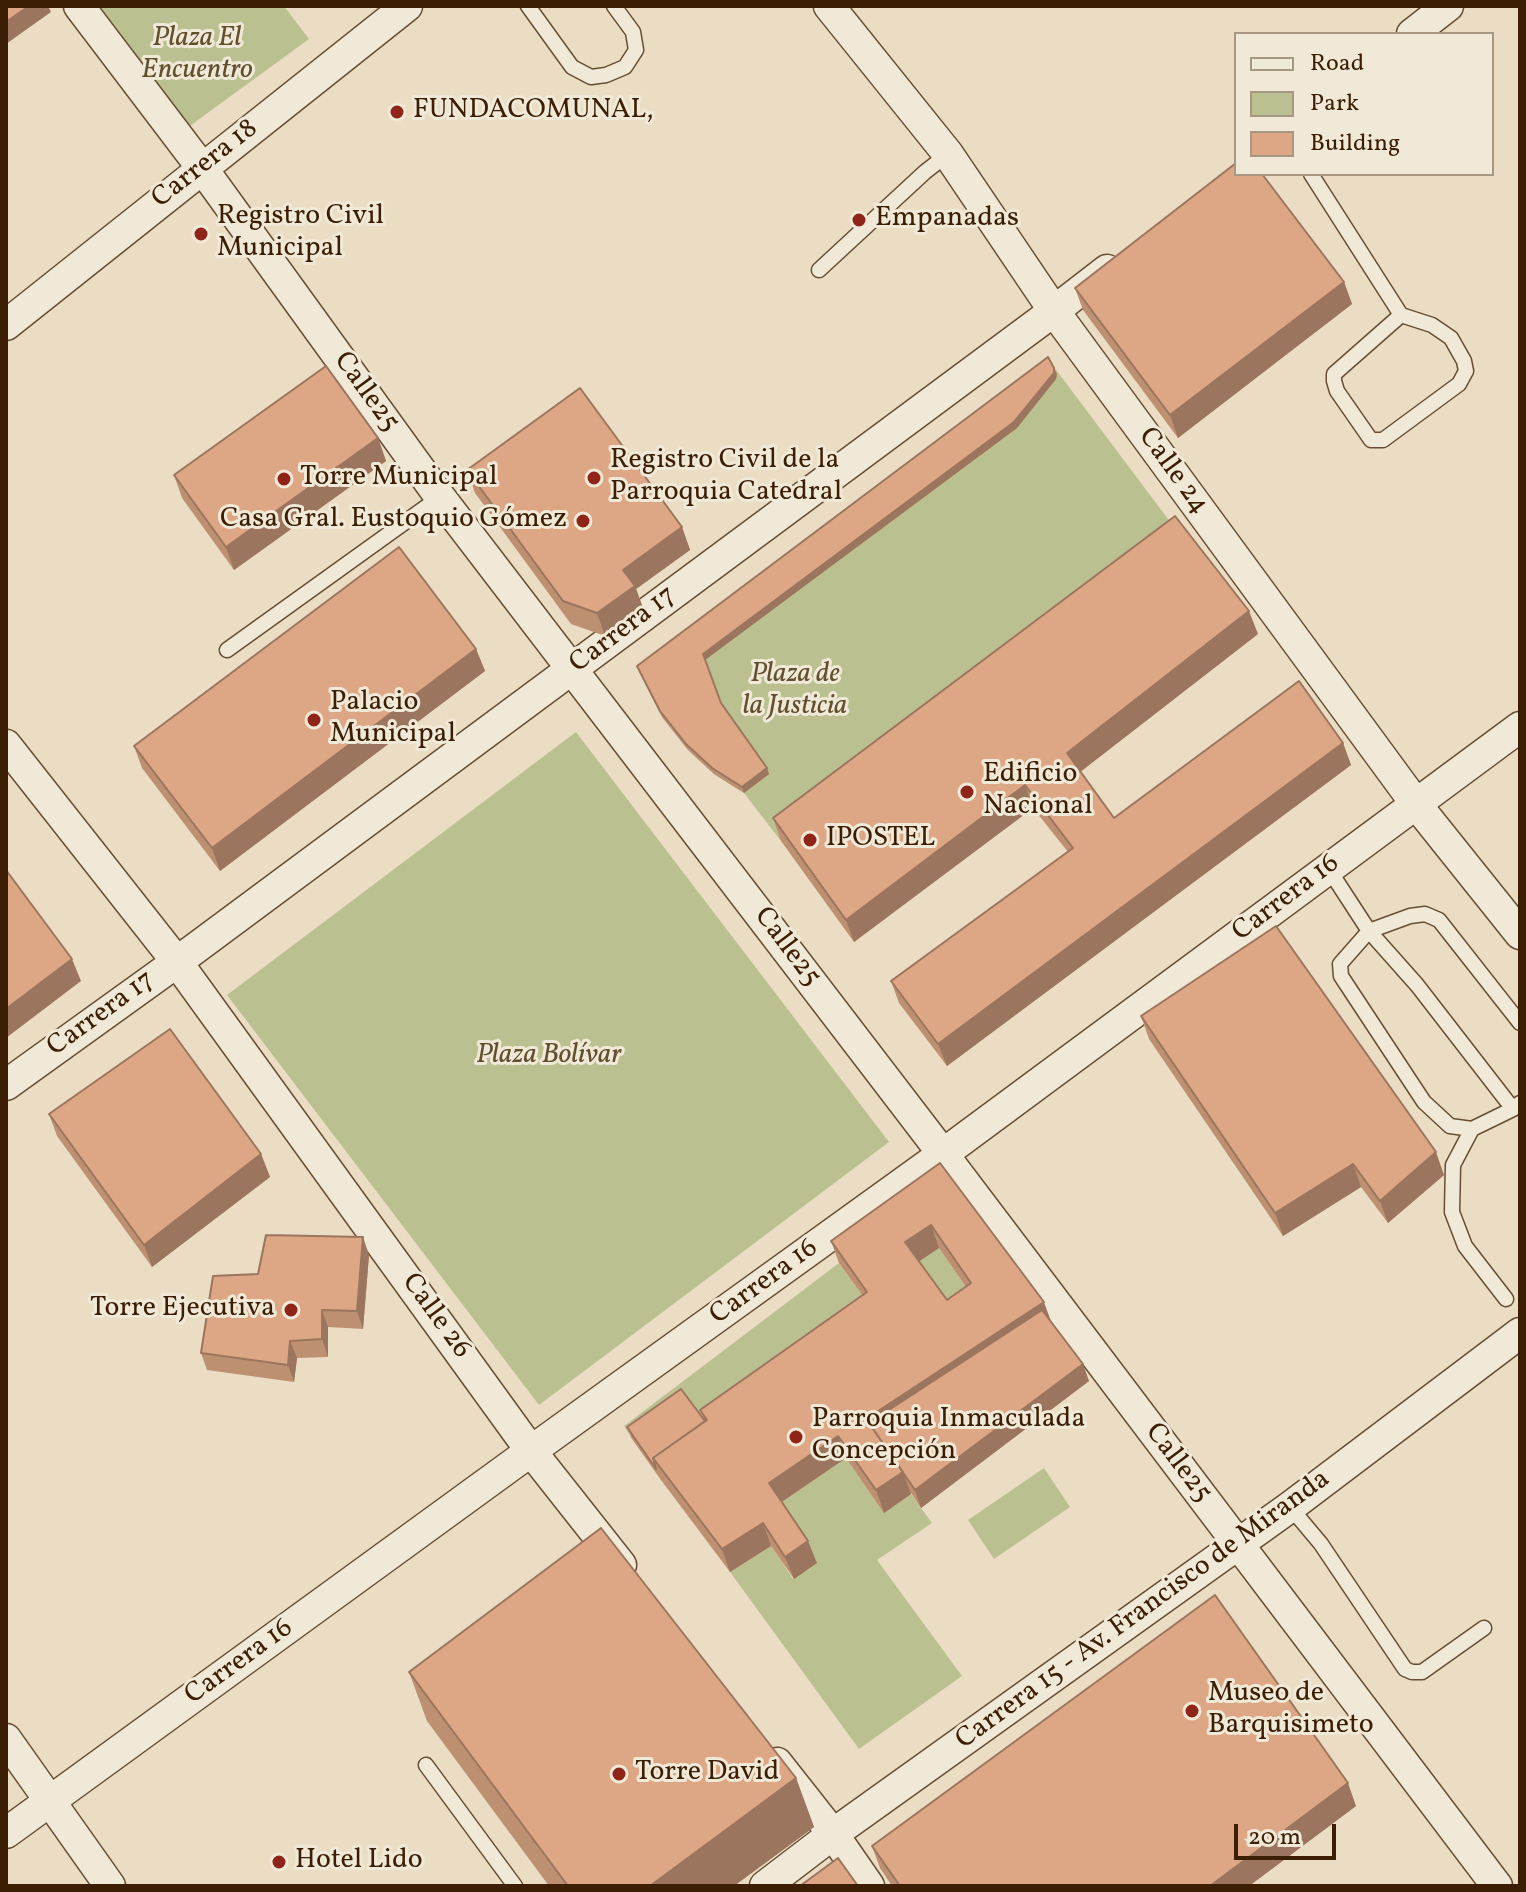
<!DOCTYPE html>
<html>
<head>
<meta charset="utf-8">
<style>
	body { margin:0 }
	#map { position:relative; width:1526px; height:1892px; overflow:hidden; background:#eaddc3; font-family:Vollkorn,serif }
	canvas { display:block }
	.frame { position:absolute; inset:0; border:8px solid #3b1e03; pointer-events:none }
	.legend { position:absolute; left:1234px; top:32px; width:260px; height:144px; box-sizing:border-box; background:#f1e9d8; border:2px solid #a89883; margin:0; padding:10px 14px; list-style:none; font-size:24px; color:#3b1e03 }
	.legend li { display:flex; align-items:center; gap:16px; height:40px }
	.legend b { width:40px; border:2px solid #a89883 }
	.scale { position:absolute; left:1234px; top:1824px; width:102px; height:36px; box-sizing:border-box; border:4px solid #3b1e03; border-top:0; padding-left:10px; font-size:24px; line-height:28px; white-space:nowrap; color:#3b1e03; -webkit-text-stroke:6px #f1e9d8; paint-order:stroke }
</style>
</head>
<body>
<div id="map">
<canvas width="1526" height="1892"></canvas>
<div class="frame"></div>
<ul class="legend">
<li><b style="height:10px;background:#f1e9d8"></b>Road</li>
<li><b style="height:22px;background:#bbc091"></b>Park</li>
<li><b style="height:22px;background:#dda785"></b>Building</li>
</ul>
<div class="scale">20 m</div>
</div>
<script>
const c = document.querySelector('canvas').getContext('2d');
c.lineJoin = 'round';
function fill(path, color) { c.fillStyle = color; c.fill(path, 'evenodd'); }
const shape = rows => new Path2D(rows.map(r => 'M' + r).join(''));
function strokePath(path, color, width, dash) { c.strokeStyle = color; c.lineWidth = width; c.lineCap = dash ? 'butt' : 'round'; c.setLineDash(dash || []); c.stroke(path); }
function label(font, color, halo, rows, align = 'center') {
  c.font = font + ' Vollkorn,serif'; c.lineWidth = 6; c.setLineDash([]); c.textBaseline = 'middle'; c.strokeStyle = halo; c.fillStyle = color; for (const [text, x, y, turn = 0] of rows) {
    c.save(); c.translate(x, y); c.rotate((+turn || 0) * Math.PI / 180); c.textAlign = isNaN(turn) ? turn : align; if (halo) c.strokeText(text, 0, 0); c.fillText(text, 0, 0); c.restore();
  }
}
fill(shape([
	[98,6,284,6,309,39,187,128],
	[1051,363,1183,539,781,841,744,793,714,774,688,750,662,717,639,672],
	[576,732,889,1142,539,1405,227,995],
	[939,1248,979,1306,955,1323,914,1265],
	[839,1263,875,1314,708,1432,685,1401,632,1439,624,1426],
	[846,1458,884,1512,911,1494,932,1523,877,1560,962,1676,859,1749,730,1572,771,1546,793,1579,816,1564,777,1505],
	[1044,1468,1070,1507,994,1559,968,1520]
]), '#bbc091');
const service = shape([
	[528,6,572,67,591,77,606,75,625,67,636,50,633,32,614,6],
	[1311,174,1401,315,1432,325,1451,338,1464,361,1466,371,1459,384,1383,440,1371,440,1337,391,1334,381,1334,374,1401,315],
	[819,270,925,172,948,154],
	[227,650,440,497],
	[1328,868,1369,931,1417,985,1513,1109],
	[1520,1023,1439,920,1425,914,1410,916,1369,931,1340,964,1341,976,1424,1102,1450,1126,1472,1129,1513,1109,1520,1103],
	[1472,1129,1453,1165,1452,1212,1465,1246,1506,1299],
	[1290,1507,1321,1544,1405,1669,1412,1672,1422,1672,1484,1628],
	[426,1765,515,1886]
]);
const minor = shape([
	[79,6,202,168,440,497,943,1154,1497,1886],
	[829,6,948,154,1054,311,1416,804,1520,934],
	[1412,34,1448,6],
	[6,325,407,6],
	[6,745,177,962,531,1451,621,1565],
	[6,1085,177,962,1054,311,1107,270],
	[6,1739,110,1886],
	[777,1763,833,1834,869,1886],
	[6,1833,531,1451,943,1154,1520,727],
	[765,1886,833,1834,1290,1507,1520,1333]
]);
strokePath(service, '#674e33', 17);
strokePath(minor, '#674e33', 33);
strokePath(service, '#f1e9d8', 14);
strokePath(minor, '#f1e9d8', 30);
fill(shape([
	[1344,282,1352,304,1178,438,1083,310,1075,288],
	[1057,374,1056,379,1017,428,705,660,721,704,767,768,769,774,744,793,714,774,688,750,662,717,637,666],
	[378,438,386,461,234,570,182,498,174,475],
	[467,470,682,527,690,550,636,589,643,608,605,636,571,624,475,493],
	[1258,634,1080,772,1114,818,1343,743,1351,765,947,1066,899,1003,891,981,1068,852,1033,808,854,942,781,841,773,818],
	[476,649,485,671,220,871,142,768,134,746],
	[1141,1016,1444,1175,1388,1223,1361,1187,1283,1236,1149,1039],
	[49,1114,261,1154,270,1177,152,1267,57,1136],
	[940,1163,1051,1322,1089,1381,921,1508,911,1493,911,1494,884,1513,846,1458,782,1502,817,1563,794,1579,771,1546,730,1572,661,1480,632,1439,627,1427,704,1420,700,1410,862,1295,839,1263,831,1241],
	[939,1248,966,1287,947,1300,919,1261],
	[369,1255,363,1329,328,1327,328,1357,297,1358,294,1382,207,1370,201,1353,258,1274],
	[409,1672,796,1778,814,1827,734,1886,549,1886,427,1721],
	[1356,1806,1249,1886,892,1886,880,1868,872,1846]
]), '#be9072');
fill(shape([
	[29,6,48,6,51,12,6,44,6,22],
	[1344,282,1352,304,1178,438,1170,415],
	[1054,368,1057,374,1056,379,1017,428,705,660,703,654],
	[378,438,386,461,234,570,226,547],
	[682,527,690,550,636,589,643,608,605,636,597,613,623,570],
	[1249,611,1258,634,1075,776,1067,753],
	[476,649,485,671,220,871,212,848],
	[1343,743,1351,765,947,1066,938,1044],
	[767,768,769,774,744,793,742,787],
	[1025,785,1033,808,854,942,846,920],
	[72,959,81,981,6,1038,6,1009],
	[1436,1152,1444,1175,1388,1223,1380,1201],
	[261,1154,270,1177,152,1267,144,1245],
	[1353,1164,1361,1187,1283,1236,1275,1213],
	[931,1225,939,1248,914,1265,905,1242],
	[363,1237,369,1255,363,1329,357,1311],
	[1044,1302,1052,1324,868,1424,866,1419],
	[322,1310,328,1327,328,1357,322,1339],
	[290,1341,297,1358,294,1382,288,1365],
	[1083,1364,1089,1381,921,1508,915,1490],
	[838,1436,846,1458,777,1505,769,1483],
	[903,1472,911,1494,884,1513,876,1490],
	[763,1523,771,1546,730,1572,722,1549],
	[808,1541,817,1563,794,1579,785,1557],
	[796,1778,814,1827,734,1886,650,1886],
	[1348,1783,1356,1806,1249,1886,1210,1886]
]), '#9b755d');
const building = shape([
	[6,6,29,6,6,22,6,6],
	[1236,163,1236,174,1262,174,1344,282,1170,415,1075,288,1236,163],
	[1048,357,1054,368,1054,373,1014,422,703,654,721,703,767,768,742,787,712,768,686,744,660,711,637,666,1048,357],
	[326,366,378,438,226,547,174,475,326,366],
	[580,388,682,527,623,570,635,586,597,613,563,601,467,470,580,388],
	[1175,516,1249,611,1067,753,1114,818,1299,681,1343,743,938,1044,891,981,1073,848,1025,785,846,920,773,818,1175,516],
	[399,547,476,649,212,848,134,746,399,547],
	[6,870,72,959,6,1009,6,870],
	[1276,926,1436,1152,1380,1201,1353,1164,1275,1213,1141,1016,1276,926],
	[170,1029,261,1154,144,1245,49,1114,170,1029],
	[940,1163,1044,1302,866,1419,903,1472,876,1490,838,1436,769,1483,808,1541,785,1557,763,1523,722,1549,653,1458,707,1420,700,1410,867,1292,831,1241,940,1163],
	[931,1225,971,1283,947,1300,905,1242,931,1225],
	[266,1235,363,1237,357,1311,322,1310,322,1339,290,1341,288,1365,201,1353,213,1276,258,1274,266,1235],
	[1042,1310,1083,1364,915,1490,869,1423,1042,1310],
	[681,1389,705,1421,653,1458,656,1469,627,1427,681,1389],
	[601,1528,796,1778,650,1886,568,1886,409,1672,601,1528],
	[1215,1595,1348,1783,1210,1886,900,1886,872,1846,1215,1595],
	[838,1858,858,1886,800,1886,838,1858]
]);
fill(building, '#dda785');
strokePath(building, '#9b755d', 2);
for (const [x, y, r, color] of [
	[397,112,8,"#8f2418"],
	[859,220,8,"#8f2418"],
	[201,234,8,"#8f2418"],
	[594,478,8,"#8f2418"],
	[284,479,8,"#8f2418"],
	[583,521,8,"#8f2418"],
	[314,720,8,"#8f2418"],
	[967,792,8,"#8f2418"],
	[810,840,8,"#8f2418"],
	[291,1310,8,"#8f2418"],
	[796,1437,8,"#8f2418"],
	[1192,1711,8,"#8f2418"],
	[619,1774,8,"#8f2418"],
	[279,1862,8,"#8f2418"]
]) { const dot = new Path2D(); dot.arc(x, y, r, 0, 2 * Math.PI); c.fillStyle = color; c.fill(dot); strokePath(dot, '#f1e9d8', 3); }
label('italic 28px', '#614f2e', '#f1e9d8', [
	["Plaza El",197,40],
	["Encuentro",197,72],
	["Plaza de",795,676],
	["la Justicia",795,708],
	["Plaza Bolívar",549,1057]
]);
label('28px', '#3b1e03', '#f1e9d8', [
	["FUNDACOMUNAL,",413,112],
	["Registro Civil",217,218],
	["Municipal",217,250],
	["Empanadas",875,220],
	["Registro Civil de la",610,462],
	["Parroquia Catedral",610,494],
	["Torre Municipal",300,479],
	["Casa Gral. Eustoquio Gómez",567,521,"right"],
	["Palacio",330,704],
	["Municipal",330,736],
	["Edificio",983,776],
	["Nacional",983,808],
	["IPOSTEL",826,840],
	["Torre Ejecutiva",275,1310,"right"],
	["Parroquia Inmaculada",812,1421],
	["Concepción",812,1453],
	["Museo de",1208,1695],
	["Barquisimeto",1208,1727],
	["Torre David",635,1774],
	["Hotel Lido",295,1862]
], 'left');
label('28px', '#3b1e03', '#f1e9d8', [
	["Carrera 18",206,165,-38],
	["Calle25",365,393,54],
	["Calle 24",1172,472,54],
	["Carrera 17",624,631,-37],
	["Carrera 16",1287,899,-37],
	["Calle25",786,948,53],
	["Carrera 17",102,1015,-36],
	["Carrera 16",765,1283,-36],
	["Calle 26",435,1317,54],
	["Calle25",1177,1464,53],
	["Carrera 15 - Av. Francisco de Miranda",1144,1611,-36],
	["Carrera 16",240,1663,-36]
]);
</script>
</body>
</html>
